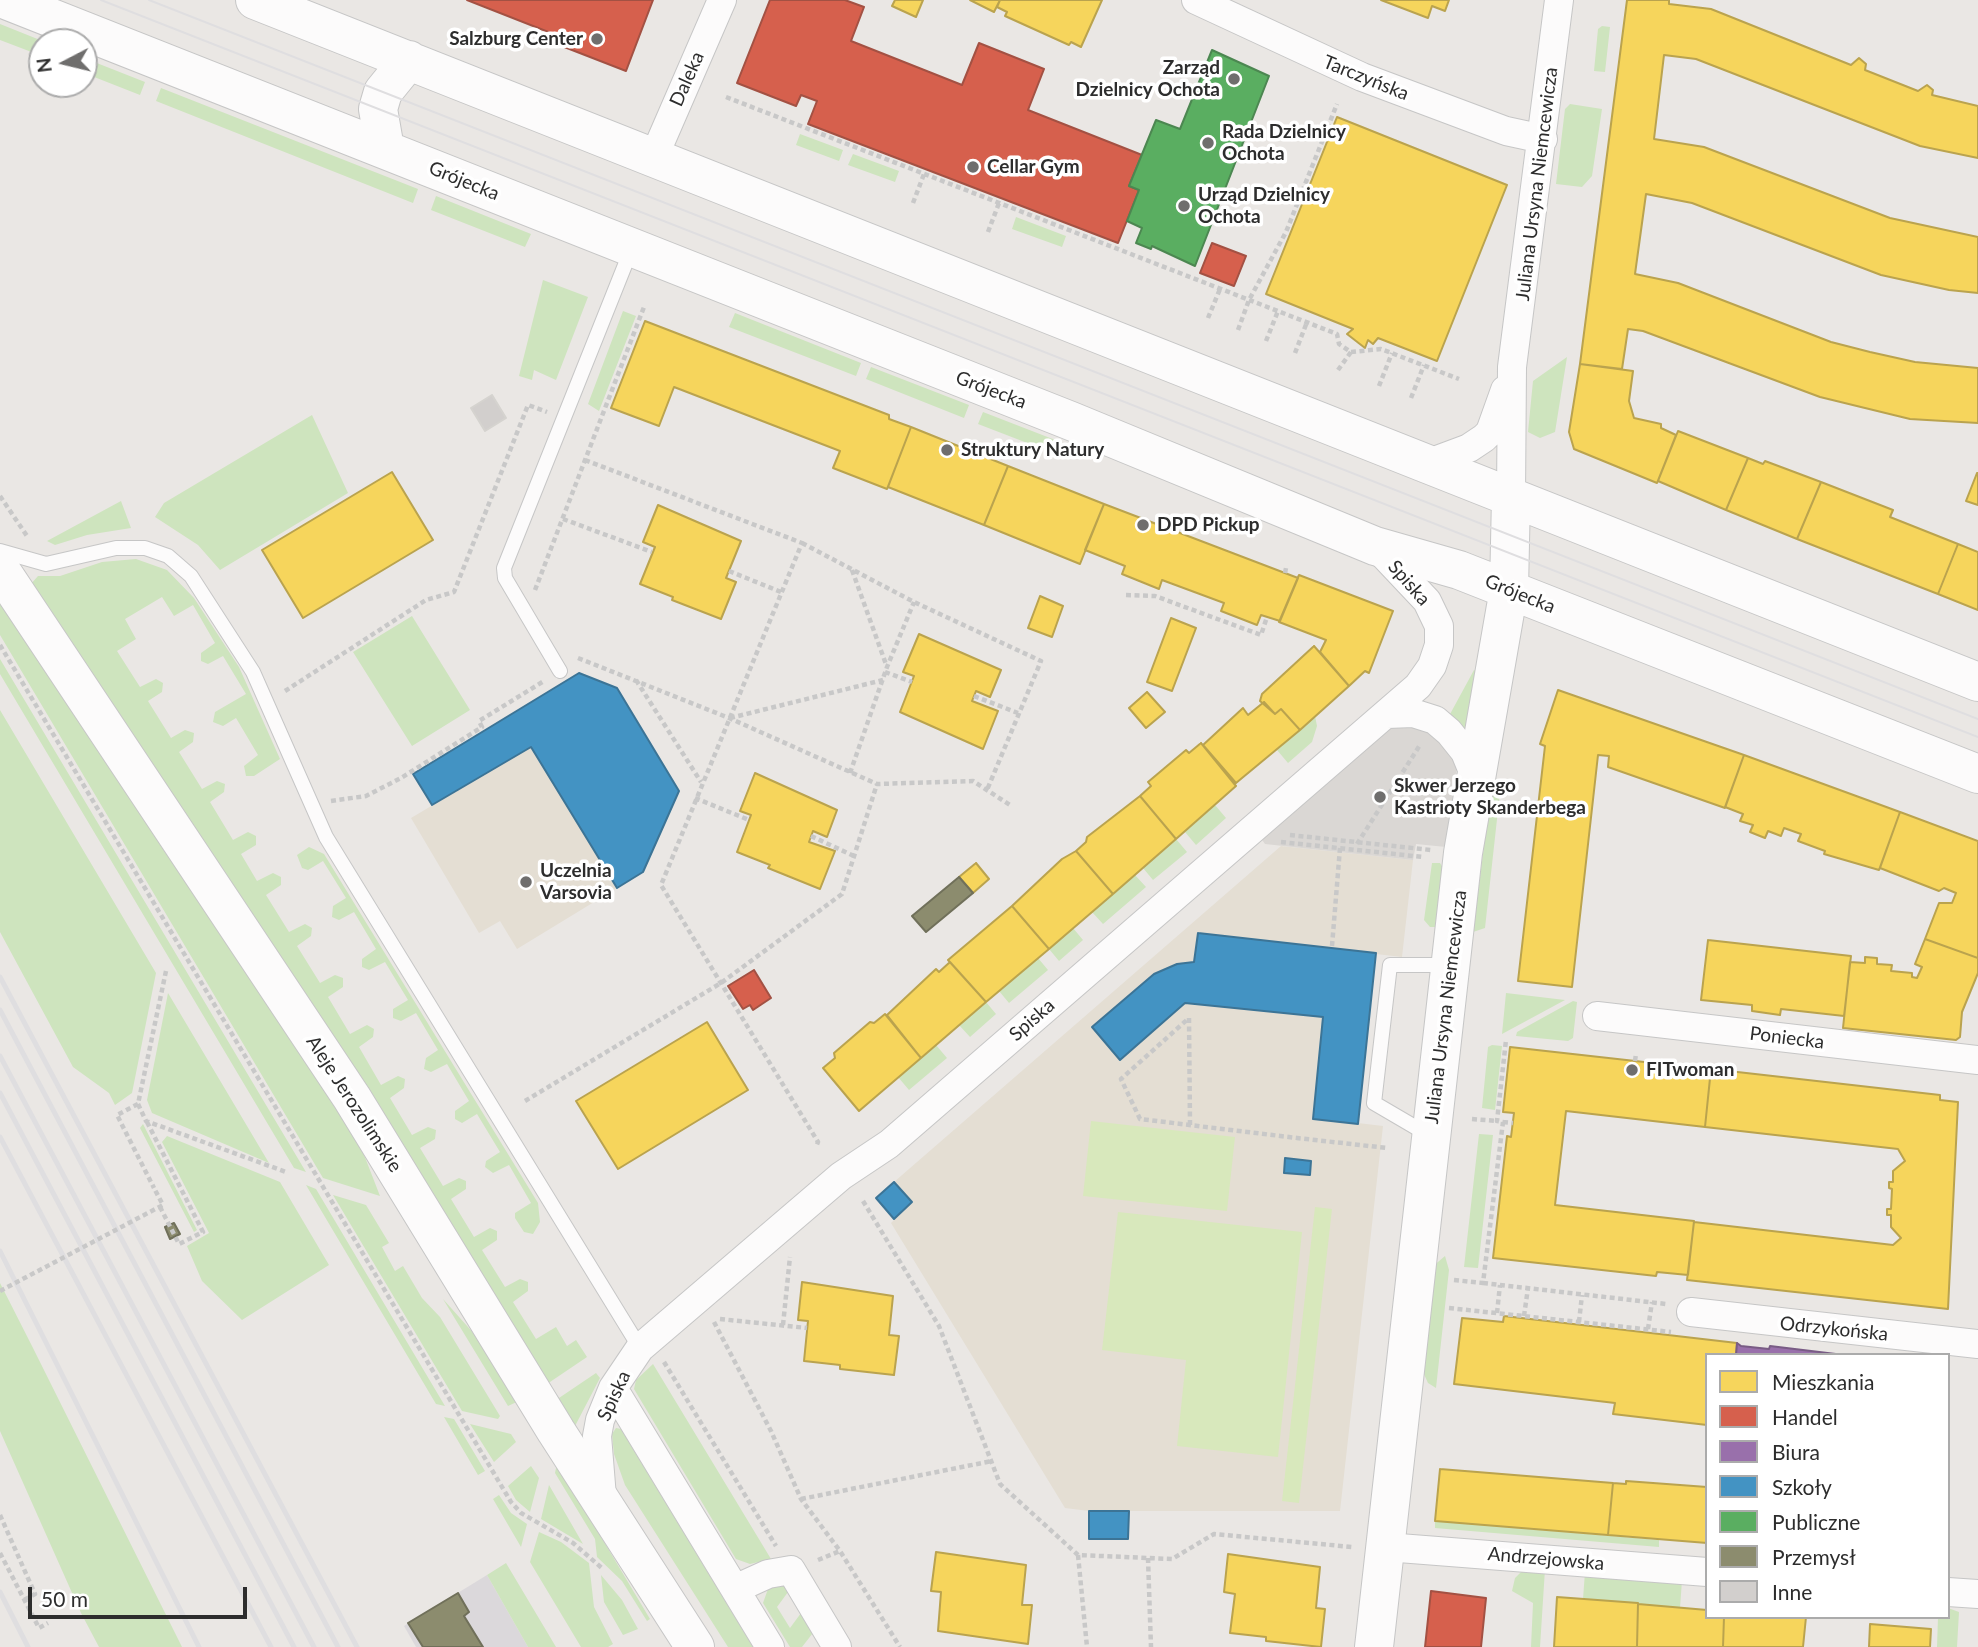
<!DOCTYPE html>
<html>
<head>
<meta charset="utf-8">
<style>
	body { margin:0 }
	#map { position:relative; width:1978px; height:1647px; overflow:hidden; background:#eae7e4; font-family:Lato,sans-serif }
	canvas { display:block }
	.legend { position:absolute; left:1705px; top:1353px; width:245px; height:266px; box-sizing:border-box; background:#fff; border:2px solid #ababab; margin:0; padding:9px 12px; list-style:none; font-size:21px; color:#2d2d2d }
	.legend li { display:flex; align-items:center; gap:14px; height:35px }
	.legend b { width:35px; border:2px solid #ababab }
	.north { position:absolute; left:28px; top:28px; width:70px; height:70px; box-sizing:border-box; background:#fff; border:2px solid #ababab; border-radius:50%; rotate:263deg; font-size:19px; font-weight:700; line-height:28px; text-align:center; color:#2d2d2d }
	.north::after { content:''; display:block; margin:auto; width:24px; height:32px; background:#6f6e6d; clip-path:polygon(50% 0,100% 100%,50% 72%,0 100%) }
	.scale { position:absolute; left:28px; top:1587px; width:219px; height:32px; box-sizing:border-box; border:4px solid #2d2d2d; border-top:0; padding-left:9px; font-size:21px; line-height:24px; white-space:nowrap; color:#2d2d2d; -webkit-text-stroke:5px #fff; paint-order:stroke }
</style>
</head>
<body>
<div id="map">
<canvas width="1978" height="1647"></canvas>
<ul class="legend">
<li><b style="height:19px;background:#f6d55c"></b>Mieszkania</li>
<li><b style="height:19px;background:#d6604d"></b>Handel</li>
<li><b style="height:19px;background:#9970ab"></b>Biura</li>
<li><b style="height:19px;background:#4393c3"></b>Szkoły</li>
<li><b style="height:19px;background:#5aae61"></b>Publiczne</li>
<li><b style="height:19px;background:#8c8c6e"></b>Przemysł</li>
<li><b style="height:19px;background:#d2cfcd"></b>Inne</li>
</ul>
<div class="north">N</div>
<div class="scale">50 m</div>
</div>
<script>
const c = document.querySelector('canvas').getContext('2d');
c.lineJoin = 'round';
function fill(path, color) { c.fillStyle = color; c.fill(path, 'evenodd'); }
const shape = rows => new Path2D(rows.map(r => 'M' + r).join(''));
function strokePath(path, color, width, dash) { c.strokeStyle = color; c.lineWidth = width; c.lineCap = dash ? 'butt' : 'round'; c.setLineDash(dash || []); c.stroke(path); }
function label(font, color, halo, rows, align = 'center') {
  c.font = font + ' Lato,sans-serif'; c.lineWidth = 7; c.setLineDash([]); c.textBaseline = 'middle'; c.strokeStyle = halo; c.fillStyle = color; for (const [text, x, y, turn = 0] of rows) {
    c.save(); c.translate(x, y); c.rotate((+turn || 0) * Math.PI / 180); c.textAlign = isNaN(turn) ? turn : align; if (halo) c.strokeText(text, 0, 0); c.fillText(text, 0, 0); c.restore();
  }
}
fill(shape([
	[487,1575,528,1647,416,1647,404,1626]
]), '#dbd8db');
fill(shape([
	[531,747,617,888,517,949,500,921,479,933,411,818],
	[1281,846,1413,860,1402,957,1376,954,1358,1123,1383,1126,1340,1511,1089,1511,1065,1508,891,1223,912,1202,894,1182]
]), '#e4ded3');
fill(shape([
	[0,24,45,42,42,42,42,56,0,40],
	[1602,26,1610,27,1605,72,1594,71,1598,29],
	[84,58,145,82,140,95,84,73],
	[161,88,418,189,413,203,156,101],
	[1570,104,1602,109,1592,176,1582,187,1556,184,1565,109],
	[800,134,843,150,839,161,796,145],
	[853,154,899,171,895,182,848,165],
	[436,196,531,234,525,247,431,210],
	[1016,217,1066,236,1062,247,1012,229],
	[543,280,588,297,556,380,534,370,532,380,519,376],
	[623,311,636,316,599,411,588,404],
	[735,313,861,363,856,376,729,327],
	[1567,357,1555,432,1540,438,1528,432,1533,381],
	[871,367,969,405,964,418,866,379],
	[983,412,1063,443,1061,456,978,424],
	[312,415,348,493,220,570,198,545,155,517,164,503],
	[121,501,131,528,87,535,55,545,47,541],
	[136,559,167,570,194,598,239,667,280,759,254,776,246,776,244,766,258,755,236,718,223,726,213,722,215,712,246,694,223,656,208,664,201,661,201,653,215,643,193,605,174,616,162,597,125,619,136,639,117,651,140,687,156,679,163,683,162,692,148,701,171,738,185,730,194,733,193,742,179,752,202,789,217,781,225,784,224,792,210,802,233,840,248,832,256,836,256,845,241,854,257,881,273,873,281,877,281,885,266,895,289,932,305,924,312,928,311,936,297,946,320,983,335,975,343,978,343,987,328,997,350,1034,367,1025,374,1029,373,1037,359,1047,381,1085,398,1076,405,1079,404,1088,390,1098,412,1135,428,1127,436,1130,435,1139,420,1148,443,1186,459,1178,466,1181,466,1189,451,1199,474,1237,490,1228,497,1231,497,1240,482,1250,505,1287,520,1279,528,1282,528,1291,513,1302,536,1339,556,1327,567,1346,576,1340,587,1357,547,1384,30,585,38,576,60,576,102,562],
	[0,597,361,1147,380,1196,323,1178,0,635],
	[412,616,470,710,412,746,353,652],
	[0,659,306,1172,294,1168,0,674],
	[1474,670,1478,671,1465,734,1449,716],
	[0,710,156,973,132,1093,115,1105,109,1093,73,1067,0,932],
	[1315,716,1317,726,1312,742,1288,763,1277,750],
	[1491,791,1500,792,1485,928,1473,932],
	[1215,805,1226,818,1196,845,1185,832],
	[1176,839,1187,852,1153,880,1143,868],
	[309,847,324,854,538,1203,540,1222,533,1234,524,1232,515,1218,515,1213,531,1203,509,1165,493,1173,485,1167,486,1161,500,1152,477,1114,462,1123,455,1119,455,1111,469,1101,447,1064,431,1072,424,1069,426,1058,438,1050,416,1013,401,1021,393,1018,393,1009,408,1000,385,962,369,970,362,967,362,959,376,949,354,912,339,920,332,917,333,906,346,898,323,861,308,870,302,868,297,855],
	[1432,863,1440,863,1443,868,1436,927,1430,927,1424,920],
	[1135,875,1146,887,1103,924,1092,912],
	[1073,928,1083,940,1059,961,1049,949],
	[1038,958,1048,970,1009,1003,999,991],
	[168,993,269,1163,152,1113,147,1100],
	[1506,993,1565,1000,1502,1034],
	[1573,1001,1577,1002,1573,1038,1568,1041,1516,1036,1517,1032],
	[986,1002,996,1014,970,1037,959,1025],
	[936,1045,947,1058,909,1090,898,1077],
	[1492,1045,1502,1046,1495,1110,1482,1108,1488,1047],
	[143,1124,197,1230,194,1232,140,1128],
	[1479,1134,1493,1135,1478,1268,1464,1267],
	[167,1136,280,1182,329,1265,242,1320,202,1281,187,1246,209,1233,162,1142],
	[306,1185,316,1189,445,1406,436,1404],
	[333,1195,366,1205,389,1243,382,1247,395,1271,403,1266,422,1298,440,1317,500,1416,498,1419,462,1411],
	[1445,1256,1449,1270,1436,1388,1428,1383,1423,1372,1432,1267],
	[0,1283,33,1348,182,1647,99,1647,81,1613,0,1431],
	[443,1299,493,1355,521,1400,508,1406],
	[653,1364,771,1559,750,1564,736,1559,634,1389,636,1380],
	[596,1373,600,1378,575,1426,556,1400],
	[444,1417,454,1419,485,1471,478,1475],
	[470,1424,511,1434,516,1442,494,1462],
	[616,1428,621,1429,753,1647,728,1647,625,1485,614,1454,612,1434],
	[557,1463,650,1619,647,1621,622,1581,597,1557,595,1539,555,1473],
	[531,1466,539,1478,530,1512,516,1500,508,1486],
	[549,1485,583,1544,541,1519],
	[499,1495,511,1513,527,1524,521,1547,493,1499],
	[1435,1521,1659,1540,1659,1547,1435,1528],
	[539,1532,561,1542,589,1563,594,1607,613,1644,608,1647,581,1647,530,1562],
	[506,1563,556,1647,528,1647,487,1575],
	[1524,1569,1545,1569,1540,1647,1531,1647,1533,1603,1512,1591,1515,1578],
	[1585,1572,1682,1580,1680,1608,1583,1599],
	[601,1575,622,1600,638,1629,623,1635,604,1602],
	[784,1585,791,1588,777,1607,790,1628,804,1609,816,1629,802,1647,790,1647,763,1603,768,1589],
	[1948,1608,1959,1612,1957,1647,1937,1647,1938,1617,1948,1617]
]), '#cee4be');
fill(shape([
	[1091,1121,1235,1137,1227,1211,1083,1196],
	[1315,1207,1332,1209,1299,1503,1282,1501],
	[1118,1212,1302,1232,1278,1457,1177,1446,1186,1360,1102,1350]
]), '#d8e8bc');
fill(shape([
	[1399,724,1430,728,1457,765,1446,847,1416,844,1413,860,1265,844,1260,837,1383,731]
]), '#dad7d4');
const homes = shape([
	[895,0,923,0,916,17,892,6,895,0],
	[970,0,1000,0,994,12,970,0],
	[1000,0,1102,0,1081,47,1071,42,1069,45,1005,16,1007,12,997,7,1000,0],
	[1381,0,1449,0,1445,11,1432,6,1428,18,1381,0],
	[1627,0,1669,0,1669,4,1711,9,1851,65,1859,58,1866,64,1865,70,1918,91,1927,85,1933,90,1932,95,1978,106,1978,158,1920,146,1696,59,1664,55,1654,139,1704,147,1890,218,1978,237,1978,293,1949,290,1881,275,1692,203,1646,194,1635,274,1678,283,1831,342,1870,352,1915,362,1978,368,1978,423,1910,419,1820,397,1643,331,1628,329,1622,369,1580,364,1627,0],
	[1337,117,1507,185,1437,361,1378,338,1373,344,1368,340,1365,348,1347,334,1353,329,1266,294,1337,117],
	[645,321,889,415,889,419,911,427,887,489,833,468,840,451,674,387,659,426,611,408,645,321],
	[1580,364,1633,371,1629,401,1634,418,1661,424,1661,428,1676,435,1657,483,1574,449,1569,432,1580,364],
	[911,427,1008,466,984,525,888,487,911,427],
	[1678,431,1748,458,1726,510,1658,481,1678,431],
	[1748,458,1763,464,1765,461,1821,482,1797,539,1726,510,1748,458],
	[1008,466,1104,504,1080,564,984,525,1008,466],
	[392,472,433,540,303,618,262,550,392,472],
	[1977,473,1978,473,1978,505,1966,501,1977,473],
	[1821,482,1893,510,1890,517,1958,544,1938,594,1797,539,1821,482],
	[1104,504,1298,578,1280,621,1261,615,1257,625,1221,611,1224,603,1162,580,1159,589,1122,574,1125,566,1085,550,1104,504],
	[658,505,741,541,726,578,736,582,721,619,672,600,673,597,640,584,655,547,643,542,658,505],
	[1958,544,1978,552,1978,610,1938,594,1958,544],
	[1299,575,1393,611,1369,673,1365,671,1349,686,1320,652,1326,640,1279,622,1299,575],
	[1040,596,1063,606,1052,637,1028,628,1040,596],
	[1171,618,1196,628,1172,691,1147,682,1171,618],
	[919,634,1001,670,990,697,976,691,972,701,998,711,983,749,900,712,914,676,903,672,919,634],
	[1314,646,1349,686,1300,730,1281,709,1275,714,1260,701,1262,694,1314,646],
	[1558,690,1744,755,1725,808,1608,767,1609,756,1598,755,1572,987,1518,981,1545,746,1540,744,1558,690],
	[1147,692,1165,712,1146,728,1129,708,1147,692],
	[1264,702,1275,714,1281,709,1300,730,1236,783,1203,745,1243,708,1248,715,1264,702],
	[1201,743,1236,786,1176,839,1140,796,1151,786,1148,782,1186,750,1189,753,1201,743],
	[1744,755,1900,812,1879,870,1824,854,1825,851,1798,841,1801,834,1784,828,1781,836,1768,831,1765,838,1750,832,1753,825,1740,821,1743,814,1725,807,1744,755],
	[755,773,837,810,827,837,813,831,809,842,835,851,820,889,768,868,770,865,737,852,751,815,740,811,755,773],
	[1140,796,1176,839,1113,894,1076,851,1086,842,1087,837,1140,796],
	[1900,812,1978,841,1978,958,1925,939,1939,903,1952,903,1956,893,1944,888,1939,891,1880,868,1900,812],
	[1076,851,1113,894,1049,949,1012,906,1062,859,1076,851],
	[976,863,989,879,973,893,959,877,976,863],
	[1012,906,1049,949,986,1002,948,960,1012,906],
	[1925,939,1978,958,1978,973,1962,1012,1960,1037,1956,1040,1843,1028,1850,962,1865,963,1865,957,1877,958,1877,964,1892,965,1891,971,1912,973,1912,977,1917,978,1922,967,1915,964,1925,939],
	[1708,940,1851,956,1844,1016,1781,1009,1780,1015,1752,1011,1752,1005,1701,1000,1708,940],
	[950,962,986,1002,921,1058,887,1015,936,969,939,972,950,962],
	[885,1014,921,1058,859,1111,823,1068,835,1058,834,1053,870,1022,874,1023,885,1014],
	[707,1022,748,1090,618,1169,576,1101,707,1022],
	[1510,1047,1680,1066,1679,1074,1710,1078,1705,1127,1566,1111,1555,1205,1694,1221,1688,1275,1657,1272,1656,1276,1493,1258,1507,1136,1511,1137,1514,1113,1503,1112,1510,1047],
	[1711,1069,1940,1095,1940,1100,1958,1102,1948,1309,1687,1280,1694,1222,1893,1245,1901,1238,1891,1227,1891,1215,1887,1215,1887,1209,1891,1209,1892,1189,1889,1188,1889,1182,1893,1182,1893,1171,1905,1161,1898,1149,1705,1127,1711,1069],
	[802,1282,893,1296,889,1335,899,1336,894,1375,840,1369,840,1365,804,1361,808,1321,798,1320,802,1282],
	[1504,1316,1737,1343,1736,1355,1707,1355,1707,1425,1613,1414,1615,1403,1454,1384,1462,1318,1503,1322,1504,1316],
	[1440,1469,1613,1483,1608,1535,1435,1521,1440,1469],
	[1626,1481,1707,1487,1707,1543,1608,1535,1613,1483,1626,1484,1626,1481],
	[936,1552,1026,1565,1022,1605,1032,1605,1028,1644,938,1631,941,1592,931,1591,936,1552],
	[1228,1554,1320,1567,1316,1608,1325,1609,1321,1647,1266,1641,1266,1637,1230,1633,1235,1594,1224,1592,1228,1554],
	[1557,1597,1638,1603,1637,1647,1554,1647,1557,1597],
	[1638,1604,1707,1610,1707,1617,1724,1617,1723,1647,1637,1647,1638,1604],
	[1724,1617,1806,1617,1803,1647,1723,1647,1724,1617],
	[1870,1624,1931,1629,1930,1647,1869,1647,1870,1624]
]);
fill(homes, '#f6d55c');
strokePath(homes, '#baa34e', 2);
const shops = shape([
	[467,0,653,0,626,71,554,43,556,35,467,0],
	[770,0,845,0,864,7,851,41,962,85,979,43,1044,69,1028,110,1142,155,1129,186,1139,190,1118,243,808,124,817,101,801,95,796,106,737,83,770,0],
	[1212,243,1246,256,1234,286,1200,273,1212,243],
	[754,970,771,998,753,1010,750,1005,743,1009,728,986,754,970],
	[1431,1591,1486,1598,1481,1647,1425,1647,1431,1591]
]);
fill(shops, '#d6604d');
strokePath(shops, '#a35143', 2);
const offices = shape([
	[1737,1343,1741,1346,1769,1349,1770,1346,1844,1355,1736,1355,1737,1343]
]);
fill(offices, '#9970ab');
strokePath(offices, '#795c85', 2);
const schools = shape([
	[579,673,617,688,679,791,643,872,617,888,531,747,432,805,413,774,579,673],
	[1198,933,1376,953,1358,1124,1313,1119,1323,1017,1185,1003,1120,1060,1092,1027,1154,974,1177,964,1194,962,1198,933],
	[1285,1158,1311,1161,1310,1175,1284,1173,1285,1158],
	[894,1182,912,1202,894,1219,876,1198,894,1182],
	[1089,1511,1129,1511,1128,1539,1089,1539,1089,1511]
]);
fill(schools, '#4393c3');
strokePath(schools, '#3c7496', 2);
const public = shape([
	[1212,50,1269,76,1195,266,1152,246,1151,249,1136,243,1142,228,1127,221,1139,190,1129,186,1156,120,1180,129,1212,50]
]);
fill(public, '#5aae61');
strokePath(public, '#4c8751', 2);
const industry = shape([
	[959,877,973,893,926,932,912,916,959,877],
	[174,1223,180,1234,170,1239,165,1227,174,1223],
	[458,1593,469,1612,464,1616,483,1647,423,1647,408,1623,458,1593]
]);
fill(industry, '#8c8c6e');
strokePath(industry, '#70705a', 2);
const building = shape([
	[492,395,506,418,485,431,471,408,492,395]
]);
fill(building, '#d2cfcd');
strokePath(building, '#d5d3cf', 2);
const lane = shape([
	[0,551,46,564,116,548,145,548,168,556,191,576,253,672,326,837,640,1348],
	[560,671,505,578,504,568,631,250],
	[1427,1134,1374,1103,1390,965,1449,965]
]);
const street = shape([
	[1196,0,1362,77,1506,131,1543,139],
	[653,159,722,0],
	[1426,464,1469,448,1484,438,1490,432,1505,390],
	[1511,497,1512,367,1559,0],
	[1387,714,1413,713,1435,720,1449,732,1465,752,1476,779],
	[1597,1016,1978,1060],
	[1691,1312,1978,1344],
	[613,1388,770,1647],
	[602,1497,597,1436,600,1420,613,1388,640,1348,841,1176,889,1144,1418,686,1432,666,1439,645,1439,626,1427,601,1377,548],
	[1386,1547,1707,1572],
	[735,1589,768,1574,791,1570,837,1647],
	[1948,1592,1978,1594]
]);
const secondary = shape([
	[6,0,1071,421,1375,546,1459,570,1978,774],
	[255,0,1978,682],
	[385,149,378,109,383,92,409,60],
	[0,569,352,1098,556,1431,695,1647],
	[1374,1647,1463,853,1509,589,1511,497]
]);
strokePath(lane, '#c6c6c6', 16);
strokePath(street, '#c6c6c6', 30);
strokePath(secondary, '#c6c6c6', 40);
strokePath(shape([
	[726,97,1337,334,1339,344,1351,352,1381,349,1459,379],
	[913,203,924,174],
	[988,232,999,203],
	[1208,318,1220,289],
	[1238,330,1249,300,1286,232,1337,104],
	[1266,341,1278,311],
	[1295,353,1307,322],
	[1338,370,1351,352],
	[1379,386,1392,353],
	[1411,398,1424,365],
	[585,460,802,543,661,885,818,1142,816,1147],
	[0,496,27,536],
	[563,519,652,552],
	[802,543,914,602,1041,661,987,790],
	[852,570,887,667],
	[729,571,781,592],
	[1285,573,1286,568],
	[535,590,644,307],
	[1126,595,1155,596,1261,635,1267,617],
	[0,645,511,1502,521,1513,573,1543,603,1569],
	[578,658,729,718,877,784,973,781,1010,805],
	[885,672,912,682],
	[636,680,701,782],
	[285,691,426,600,454,592,528,405,547,412],
	[974,696,1018,713],
	[730,718,883,680],
	[850,773,887,667,914,602],
	[695,798,749,820],
	[331,801,366,796,401,778,482,727,479,721,544,681],
	[1290,835,1431,850],
	[811,836,854,856],
	[1281,842,1423,857],
	[1357,844,1420,745],
	[1332,946,1340,848],
	[166,971,138,1104,146,1121,286,1172],
	[1635,1061,1636,1054],
	[525,1101,721,983,842,894,877,784],
	[138,1104,117,1115,154,1188],
	[1472,1119,1497,1121],
	[147,1122,203,1232,179,1244,160,1207],
	[1503,1122,1513,1123],
	[1190,1125,1189,1018,1121,1079,1140,1119,1297,1138,1387,1148],
	[863,1201,939,1326,1000,1484,1078,1555,1172,1559,1214,1534,1352,1547],
	[1454,1280,1483,1283,1503,1122,1497,1121,1506,1040],
	[1483,1283,1666,1304],
	[1449,1308,1671,1332],
	[1497,1313,1500,1285],
	[1524,1316,1528,1288],
	[720,1319,807,1328],
	[714,1322,771,1431,801,1499,840,1551,900,1647],
	[1579,1322,1582,1295],
	[783,1325,790,1257],
	[1648,1329,1652,1302],
	[664,1362,776,1546],
	[801,1499,992,1461],
	[0,1515,35,1594,24,1600],
	[0,1553,39,1628,48,1623],
	[1078,1555,1087,1647],
	[1148,1558,1151,1647],
	[818,1560,840,1551]
]), '#c8c8c8', 4.5, [5, 3.5]);
strokePath(lane, '#fcfbfb', 14);
strokePath(street, '#fcfbfb', 28);
strokePath(secondary, '#fcfbfb', 38);
strokePath(shape([
	[101,0,1978,737],
	[149,0,1978,719]
]), '#dfdee0', 2);
strokePath(shape([
	[0,977,357,1647],
	[0,1010,338,1647],
	[0,1056,314,1647],
	[0,1093,294,1647],
	[0,1137,271,1647],
	[0,1251,199,1647],
	[0,1592,28,1647]
]), '#dfdee0', 5);
strokePath(shape([
	[0,1291,163,1205,154,1188]
]), '#c8c8c8', 4.5, [5, 3.5]);
for (const [x, y, r, color] of [
	[597,39,7,"#6f6e6d"],
	[1234,79,7,"#6f6e6d"],
	[1208,143,7,"#6f6e6d"],
	[973,167,7,"#6f6e6d"],
	[1184,206,7,"#6f6e6d"],
	[947,450,7,"#6f6e6d"],
	[1143,525,7,"#6f6e6d"],
	[1380,797,7,"#6f6e6d"],
	[526,882,7,"#6f6e6d"],
	[1632,1070,7,"#6f6e6d"]
]) { const dot = new Path2D(); dot.arc(x, y, r, 0, 2 * Math.PI); c.fillStyle = color; c.fill(dot); strokePath(dot, '#fff', 2.5); }
label('bold 19px', '#2d2d2d', '#fff', [
	["Salzburg Center",583,39,"right"],
	["Zarząd",1220,68,"right"],
	["Dzielnicy Ochota",1220,90,"right"],
	["Rada Dzielnicy",1222,132],
	["Ochota",1222,154],
	["Cellar Gym",987,167],
	["Urząd Dzielnicy",1198,195],
	["Ochota",1198,217],
	["Struktury Natury",961,450],
	["DPD Pickup",1157,525],
	["Skwer Jerzego",1394,786],
	["Kastrioty Skanderbega",1394,808],
	["Uczelnia",540,871],
	["Varsovia",540,893],
	["FITwoman",1646,1070]
], 'left');
label('19px', '#2d2d2d', '#fff', [
	["Tarczyńska",1366,78,22],
	["Daleka",687,79,-66],
	["Grójecka",464,181,22],
	["Juliana Ursyna Niemcewicza",1537,184,-83],
	["Grójecka",991,390,21],
	["Spiska",1409,583,49],
	["Grójecka",1520,594,22],
	["Juliana Ursyna Niemcewicza",1446,1007,-83],
	["Spiska",1032,1020,-41],
	["Poniecka",1787,1038,7],
	["Aleje Jerozolimskie",354,1104,57],
	["Odrzykońska",1834,1329,6],
	["Spiska",614,1396,-65],
	["Andrzejowska",1546,1559,5]
]);
</script>
</body>
</html>
